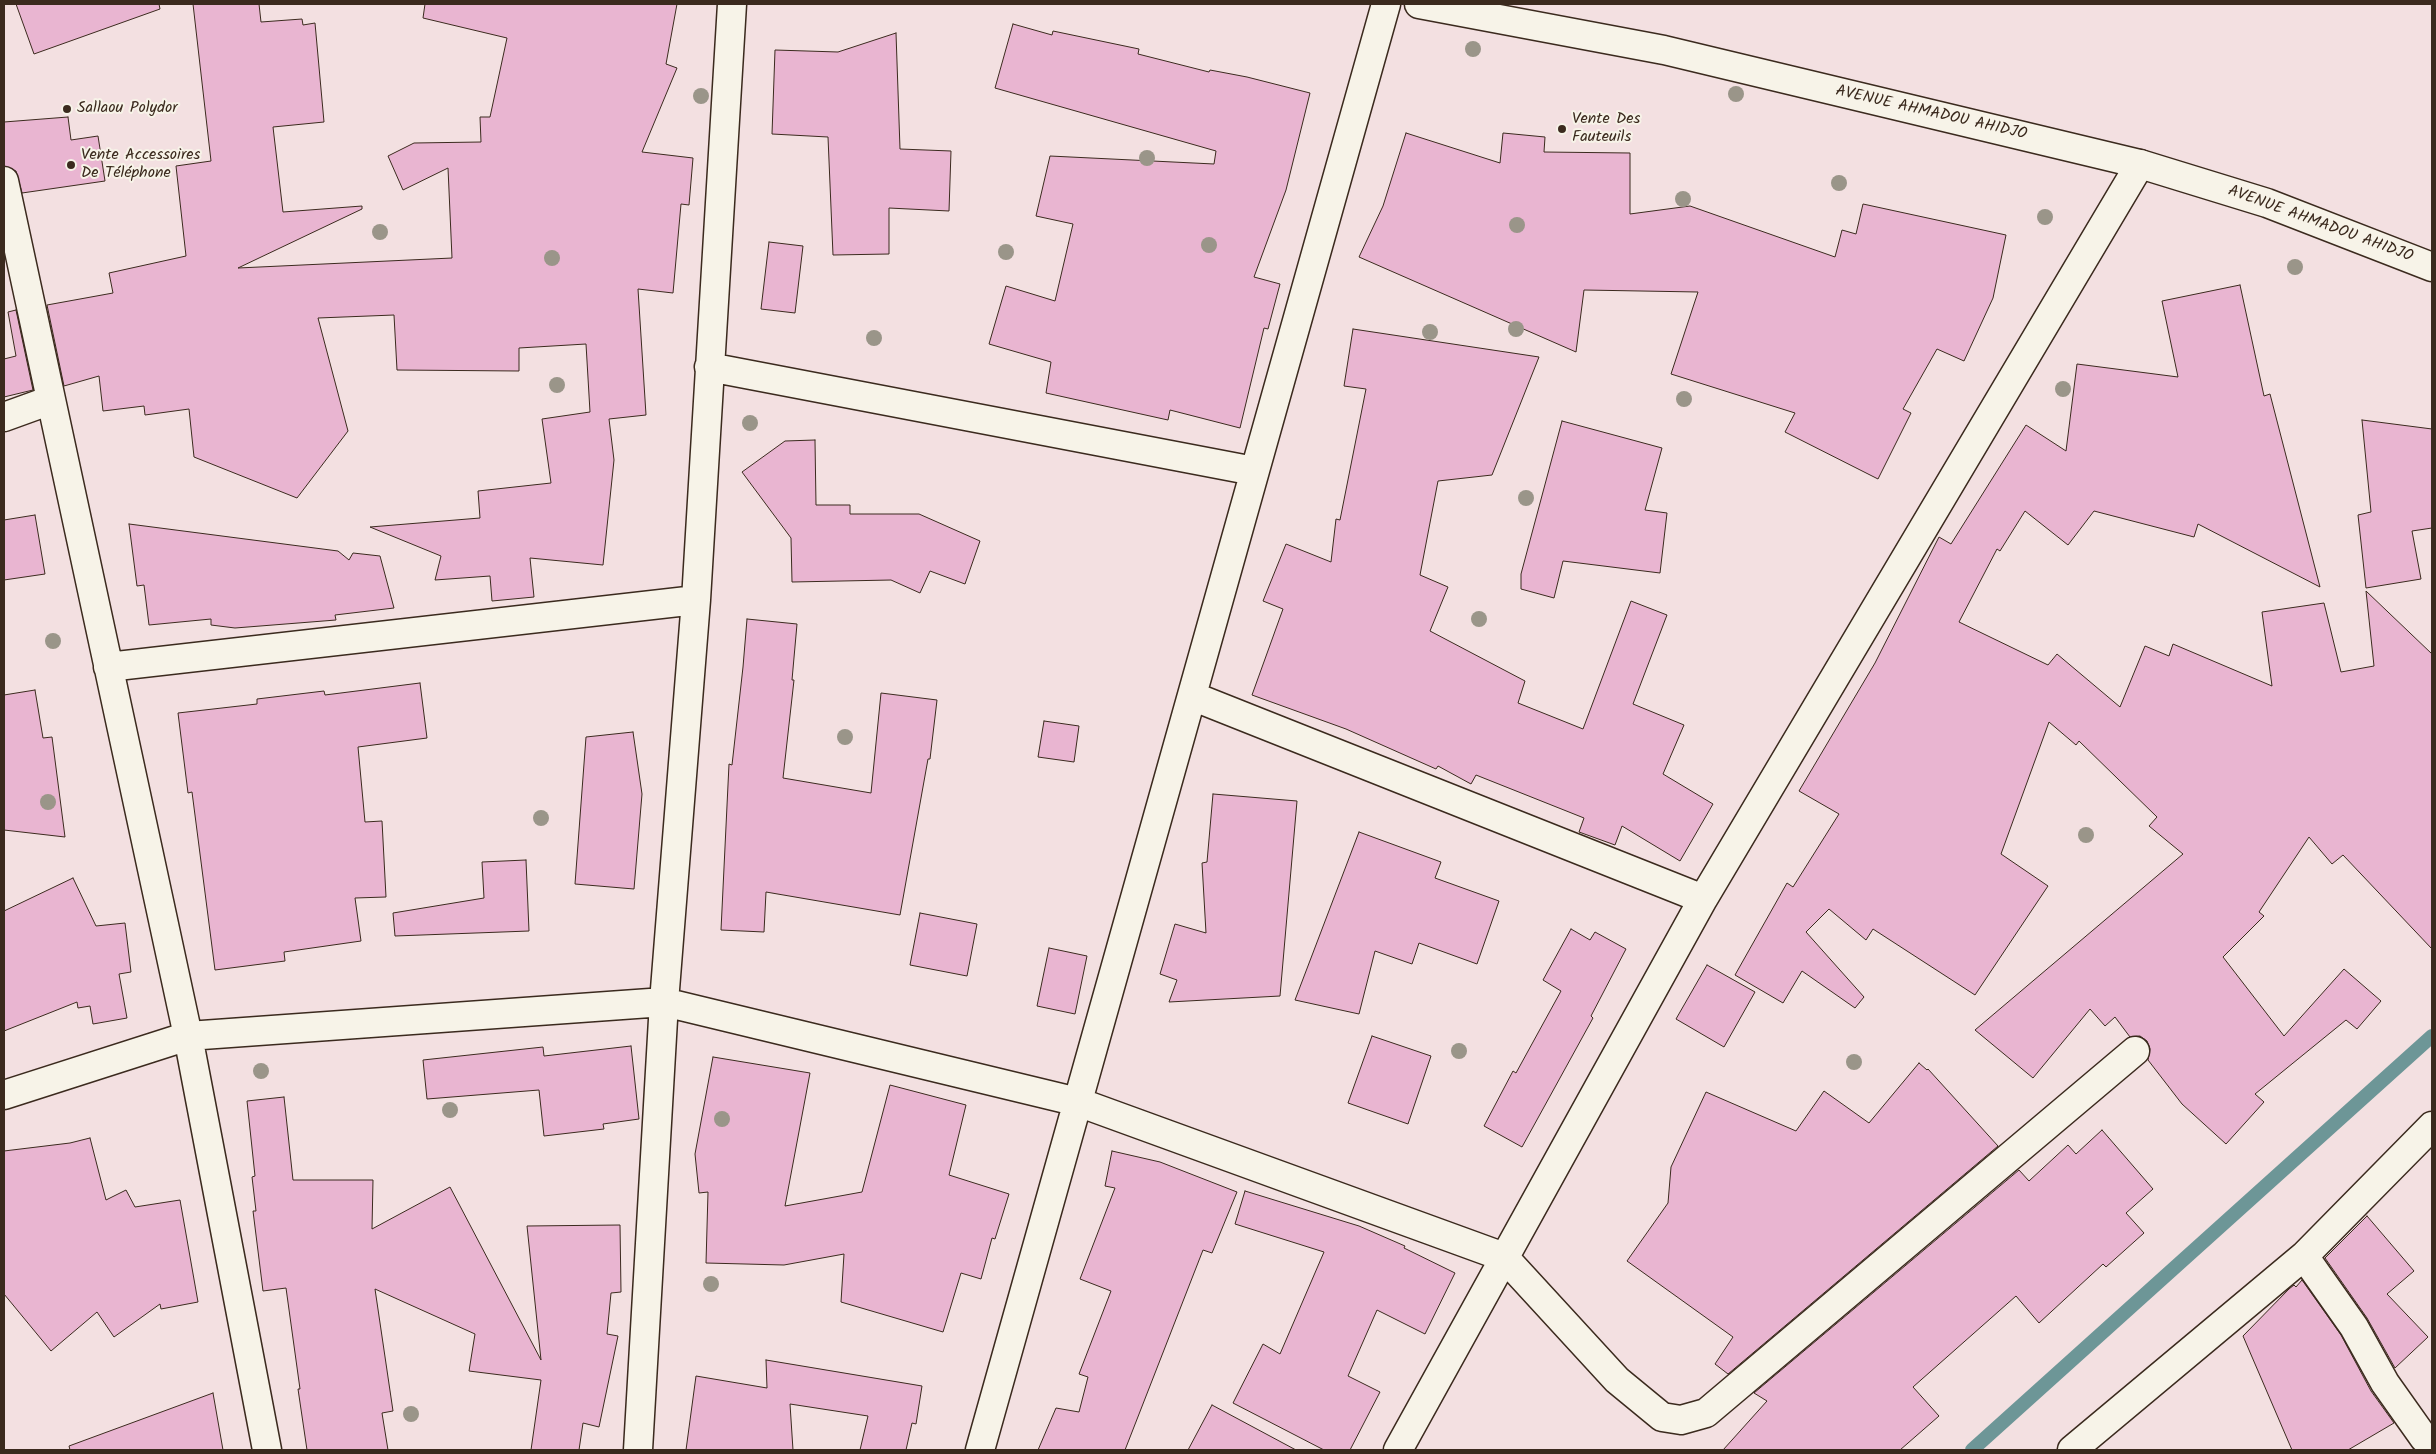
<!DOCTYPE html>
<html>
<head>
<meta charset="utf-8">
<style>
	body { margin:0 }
	#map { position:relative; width:2436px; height:1454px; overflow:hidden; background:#f3e0e1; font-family:Kalam,sans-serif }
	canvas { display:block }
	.frame { position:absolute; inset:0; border:5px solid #3b2a1e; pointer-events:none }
</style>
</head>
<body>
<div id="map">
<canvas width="2436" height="1454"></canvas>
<div class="frame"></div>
</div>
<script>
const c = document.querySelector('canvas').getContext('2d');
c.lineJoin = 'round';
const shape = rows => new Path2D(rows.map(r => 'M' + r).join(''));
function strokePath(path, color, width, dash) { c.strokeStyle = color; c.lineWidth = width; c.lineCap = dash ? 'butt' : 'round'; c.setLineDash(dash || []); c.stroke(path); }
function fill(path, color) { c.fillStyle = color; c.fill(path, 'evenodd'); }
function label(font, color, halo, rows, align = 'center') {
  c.font = font + ' Kalam,sans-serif'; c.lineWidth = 4; c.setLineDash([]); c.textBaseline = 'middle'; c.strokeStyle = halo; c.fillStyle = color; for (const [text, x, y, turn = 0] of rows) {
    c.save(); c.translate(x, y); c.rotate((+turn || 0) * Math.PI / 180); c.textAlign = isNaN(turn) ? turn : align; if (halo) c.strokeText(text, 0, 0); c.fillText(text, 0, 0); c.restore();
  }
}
strokePath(shape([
	[1972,1450,2432,1036]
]), '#6d9697', 14);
const building = shape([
	[16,4,159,4,160,9,34,54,16,4],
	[193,4,259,4,261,22,302,19,303,25,315,23,324,122,273,127,283,212,362,206,362,209,238,268,452,258,448,168,403,190,388,156,414,143,481,142,480,117,490,117,507,38,423,18,425,4,677,4,666,64,677,68,642,152,693,158,689,205,681,204,673,293,638,289,646,415,609,419,614,460,603,565,530,558,534,597,492,601,490,576,435,580,441,556,370,527,480,518,478,491,551,483,542,419,590,412,586,344,519,348,519,371,397,370,394,315,318,318,348,431,297,498,194,457,189,409,145,415,144,406,103,411,99,376,64,386,47,305,113,293,109,273,186,256,176,166,211,161,193,4],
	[1013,24,1052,35,1053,31,1139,49,1138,54,1209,72,1210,70,1247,77,1310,93,1286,190,1254,277,1280,284,1268,329,1264,328,1240,428,1170,410,1168,420,1046,393,1051,362,989,344,1006,286,1055,301,1073,224,1036,216,1050,156,1214,164,1216,151,995,88,1013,24],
	[896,33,900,149,951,151,949,211,889,208,889,254,833,255,828,137,772,134,775,50,838,52,896,33],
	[68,117,71,140,98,136,105,181,22,193,16,171,4,166,4,122,68,117],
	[1406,133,1500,163,1503,133,1545,137,1544,152,1630,153,1630,214,1690,206,1835,257,1842,230,1856,234,1863,204,2006,235,1993,298,1964,361,1937,349,1903,409,1911,413,1878,479,1785,432,1795,413,1671,374,1698,292,1584,290,1576,352,1359,257,1383,206,1406,133],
	[769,242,803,246,795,313,761,309,769,242],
	[2240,285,2264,396,2270,394,2320,587,2198,524,2194,537,2094,511,2068,545,2025,511,2000,551,1997,549,1959,622,2048,665,2057,654,2120,707,2145,646,2169,656,2173,644,2272,686,2262,612,2324,603,2341,672,2374,666,2366,591,2432,654,2432,949,2343,855,2332,864,2309,837,2259,912,2264,916,2223,957,2284,1036,2344,969,2381,1001,2357,1029,2346,1020,2255,1094,2264,1102,2226,1144,2182,1104,2148,1060,2150,1049,2147,1041,2140,1036,2130,1037,2115,1017,2105,1026,2090,1009,2033,1078,1975,1030,2183,854,2149,826,2157,817,2079,741,2076,745,2049,722,2001,854,2048,886,1975,995,1873,929,1866,940,1829,909,1806,932,1864,997,1855,1008,1802,971,1783,1003,1735,975,1787,883,1793,887,1839,814,1799,791,1875,663,1939,537,1951,544,2026,425,2066,451,2077,364,2178,377,2162,301,2240,285],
	[16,310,33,390,4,397,4,359,16,356,8,312,16,310],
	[1353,329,1539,357,1492,475,1438,481,1420,575,1448,587,1430,631,1525,681,1518,703,1583,729,1631,601,1667,615,1633,704,1684,725,1663,774,1713,804,1680,861,1622,826,1615,845,1579,832,1584,818,1476,775,1471,784,1438,766,1436,769,1346,729,1252,695,1283,609,1263,601,1286,544,1331,562,1336,519,1340,520,1366,389,1344,386,1353,329],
	[2362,420,2432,429,2432,528,2412,531,2421,579,2366,588,2358,515,2371,512,2362,420],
	[1562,421,1662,448,1645,510,1667,513,1660,573,1563,561,1554,598,1521,589,1521,574,1562,421],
	[815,440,816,505,850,505,850,514,919,514,980,541,965,584,930,571,920,593,891,580,792,582,791,538,742,472,785,441,815,440],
	[35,515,45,574,4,580,4,520,35,515],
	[129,524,338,551,349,560,353,553,380,556,394,608,335,615,336,620,235,628,211,625,211,619,149,625,144,585,137,586,129,524],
	[747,619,797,624,792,680,794,680,783,778,871,793,881,693,937,700,930,759,928,759,900,915,766,892,764,932,721,930,729,764,732,765,743,667,747,619],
	[420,683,427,738,358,747,365,822,382,821,386,897,355,898,361,941,284,952,285,961,215,970,192,792,188,793,178,713,257,704,257,699,324,691,325,695,420,683],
	[35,690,43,738,52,737,65,837,4,830,4,695,35,690],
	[1044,721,1079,726,1074,762,1038,757,1044,721],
	[633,732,642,794,634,889,575,884,586,737,633,732],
	[1213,794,1297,801,1280,996,1169,1002,1177,980,1160,974,1175,924,1206,933,1202,863,1207,862,1213,794],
	[1359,832,1441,862,1435,878,1499,901,1477,964,1419,943,1412,964,1375,951,1359,1014,1295,1000,1359,832],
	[526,860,529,931,395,936,393,913,484,898,482,862,526,860],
	[73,878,96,926,125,923,131,972,119,974,127,1018,93,1024,90,1006,78,1008,77,1002,4,1031,4,911,73,878],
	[920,913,977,924,967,976,910,965,920,913],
	[1571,929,1590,940,1595,932,1626,949,1591,1016,1593,1018,1522,1147,1484,1126,1513,1071,1516,1073,1561,991,1543,980,1571,929],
	[1049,948,1087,956,1075,1014,1037,1006,1049,948],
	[1707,965,1755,992,1724,1047,1676,1019,1707,965],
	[1372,1036,1431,1056,1408,1124,1348,1103,1372,1036],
	[631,1046,639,1119,603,1124,604,1129,544,1136,539,1090,427,1099,423,1060,543,1047,544,1056,631,1046],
	[713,1057,810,1073,785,1206,862,1192,890,1085,966,1105,949,1175,1009,1194,995,1239,992,1238,981,1279,961,1273,943,1332,841,1302,844,1254,784,1265,706,1263,708,1192,699,1193,695,1154,713,1057],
	[1919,1063,1927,1070,1928,1069,1998,1146,1728,1374,1715,1364,1733,1337,1627,1261,1668,1203,1671,1167,1706,1092,1796,1131,1824,1091,1869,1123,1919,1063],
	[284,1097,293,1180,373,1180,372,1229,450,1187,541,1360,527,1226,620,1225,621,1292,611,1293,607,1334,618,1336,599,1427,583,1423,579,1450,531,1450,541,1380,469,1371,475,1334,375,1289,393,1411,382,1413,388,1450,307,1450,298,1389,300,1389,286,1288,263,1291,253,1211,256,1211,252,1177,255,1176,247,1101,284,1097],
	[2102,1130,2153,1189,2126,1213,2144,1233,2106,1267,2103,1264,2039,1323,2016,1296,1913,1387,1939,1416,1900,1450,1723,1450,1767,1401,1754,1393,2019,1170,2029,1181,2068,1145,2076,1154,2102,1130],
	[90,1138,106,1200,126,1190,135,1207,180,1200,198,1302,161,1309,160,1304,114,1337,97,1312,51,1351,4,1294,4,1151,70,1143,90,1138],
	[1112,1151,1160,1162,1237,1192,1212,1253,1203,1250,1125,1450,1038,1450,1056,1408,1079,1412,1088,1377,1079,1374,1111,1291,1080,1279,1115,1188,1105,1186,1112,1151],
	[1245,1191,1359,1226,1405,1246,1404,1248,1455,1273,1425,1334,1377,1310,1348,1376,1380,1392,1350,1450,1324,1450,1233,1403,1263,1344,1280,1354,1324,1252,1235,1224,1245,1191],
	[2367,1216,2414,1271,2387,1294,2428,1337,2395,1368,2367,1318,2325,1258,2367,1216],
	[2302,1280,2341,1335,2371,1391,2394,1423,2348,1450,2292,1450,2243,1336,2289,1289,2294,1285,2296,1287,2302,1280],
	[766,1360,922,1386,916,1424,912,1423,906,1450,860,1450,868,1416,790,1404,793,1450,686,1450,696,1376,767,1388,766,1360],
	[213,1393,223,1450,70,1450,69,1446,213,1393],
	[1212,1405,1296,1450,1188,1450,1212,1405]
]);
fill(building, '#e9b5d1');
strokePath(building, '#3b2a1e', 1);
const minor = shape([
	[4,181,188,1036,267,1450],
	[709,367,1254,471],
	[4,417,51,400],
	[108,667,696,600],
	[1192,696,1703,899],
	[4,1095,188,1036,664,1002,1078,1102,1504,1257,1617,1380,1662,1417,1681,1420,1706,1413,2135,1051],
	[2304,1256,2354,1327,2385,1383,2424,1438,2432,1445],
	[638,1450,664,1002,696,600,732,4],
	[980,1450,1386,4],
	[1398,1450,1703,899,2140,164],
	[2072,1450,2304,1256,2432,1126]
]);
const secondary = shape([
	[1419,4,1664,50,2140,164,2267,203,2432,267]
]);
strokePath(minor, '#3b2a1e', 31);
strokePath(secondary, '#3b2a1e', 31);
strokePath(minor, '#f7f3e8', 28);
strokePath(secondary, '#f7f3e8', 28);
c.fillStyle = '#9a9589';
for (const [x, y] of [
	[1473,49],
	[1736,94],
	[701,96],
	[1147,158],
	[1839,183],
	[1683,199],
	[2045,217],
	[1517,225],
	[380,232],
	[1209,245],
	[1006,252],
	[552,258],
	[2295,267],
	[1516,329],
	[1430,332],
	[874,338],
	[557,385],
	[2063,389],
	[1684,399],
	[750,423],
	[1526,498],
	[1479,619],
	[53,641],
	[845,737],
	[48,802],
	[541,818],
	[2086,835],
	[1459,1051],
	[1854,1062],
	[261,1071],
	[450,1110],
	[722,1119],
	[711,1284],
	[411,1414]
]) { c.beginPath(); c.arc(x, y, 8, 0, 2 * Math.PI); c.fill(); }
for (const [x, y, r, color] of [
	[67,109,5,"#3b2a1e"],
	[1562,129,5,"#3b2a1e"],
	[71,165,5,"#3b2a1e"]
]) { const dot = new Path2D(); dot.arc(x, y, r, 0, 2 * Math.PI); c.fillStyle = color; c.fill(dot); strokePath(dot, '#f7f3e8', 2); }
label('16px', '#3b2a1e', '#f7f3e8', [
	["Sallaou Polydor",77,109],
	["Vente Des",1572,120],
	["Fauteuils",1572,138],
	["Vente Accessoires",81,156],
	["De Téléphone",81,174]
], 'left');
label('16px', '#3b2a1e', '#f7f3e8', [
	["AVENUE AHMADOU AHIDJO",1931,114,13],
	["AVENUE AHMADOU AHIDJO",2320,225,20]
]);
</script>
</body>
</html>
